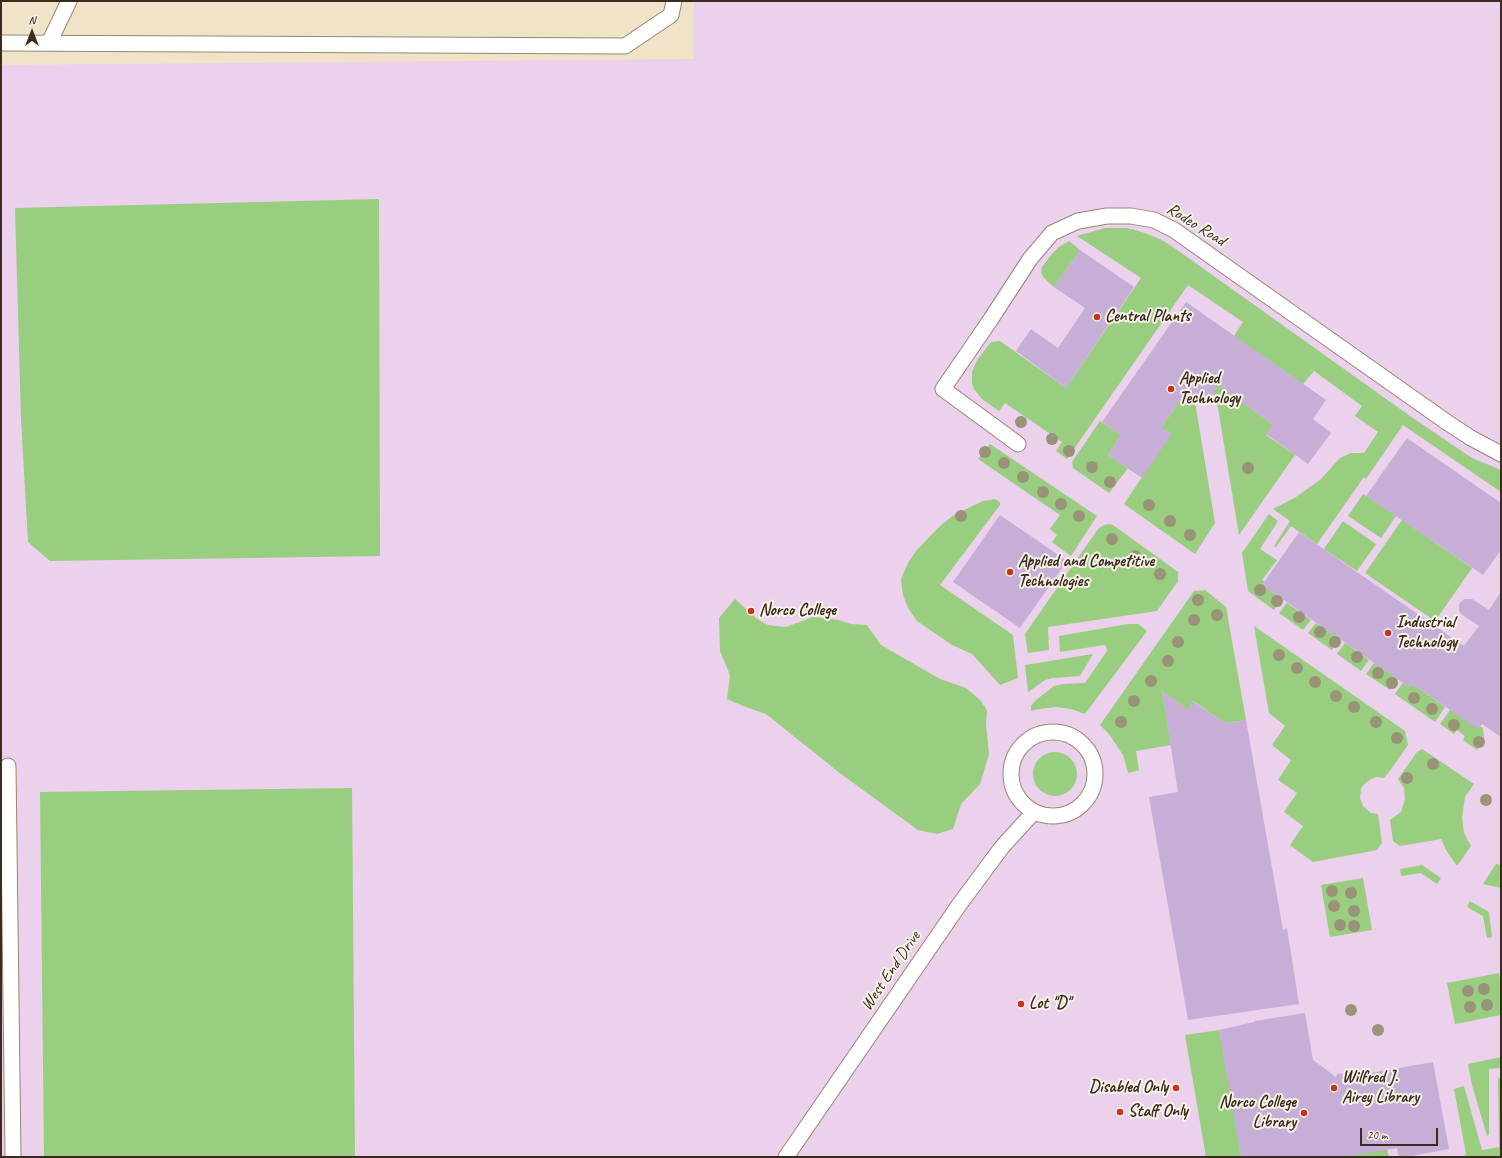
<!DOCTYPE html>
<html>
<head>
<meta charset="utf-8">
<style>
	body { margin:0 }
	#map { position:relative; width:1502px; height:1158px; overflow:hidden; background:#f0e3c7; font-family:Caveat,sans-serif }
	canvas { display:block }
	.frame { position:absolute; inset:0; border:2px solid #3b2a1e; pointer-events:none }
	.north { position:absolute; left:12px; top:12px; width:40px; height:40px; -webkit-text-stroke:3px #f7f3e8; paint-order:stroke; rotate:0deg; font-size:11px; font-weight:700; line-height:16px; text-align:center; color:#3b2a1e }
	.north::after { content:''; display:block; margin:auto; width:14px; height:18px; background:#3b2a1e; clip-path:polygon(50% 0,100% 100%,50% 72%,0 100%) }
	.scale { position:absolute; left:1360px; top:1128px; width:78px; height:18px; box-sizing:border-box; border:2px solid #3b2a1e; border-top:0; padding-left:5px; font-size:12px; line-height:14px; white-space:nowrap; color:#3b2a1e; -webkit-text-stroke:3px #f7f3e8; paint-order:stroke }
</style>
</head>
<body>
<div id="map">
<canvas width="1502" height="1158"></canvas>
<div class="frame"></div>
<div class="north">N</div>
<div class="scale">20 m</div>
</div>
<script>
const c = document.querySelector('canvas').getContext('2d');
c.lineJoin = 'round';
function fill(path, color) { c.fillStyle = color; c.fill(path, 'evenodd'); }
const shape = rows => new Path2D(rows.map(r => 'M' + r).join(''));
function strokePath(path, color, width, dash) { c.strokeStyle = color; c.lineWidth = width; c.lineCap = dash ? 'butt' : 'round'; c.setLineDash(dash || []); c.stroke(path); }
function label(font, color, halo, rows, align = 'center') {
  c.font = font + ' Caveat,sans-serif'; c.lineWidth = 4; c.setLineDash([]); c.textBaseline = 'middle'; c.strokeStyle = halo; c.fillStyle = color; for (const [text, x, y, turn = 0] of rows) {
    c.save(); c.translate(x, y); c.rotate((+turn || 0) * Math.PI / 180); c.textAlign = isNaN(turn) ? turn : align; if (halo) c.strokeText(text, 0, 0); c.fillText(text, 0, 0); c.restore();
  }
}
fill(shape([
	[694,1,1501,1,1501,1157,1,1157,1,65,694,59]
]), '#ebd1ec');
fill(shape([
	[379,199,380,556,50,561,28,542,21,419,15,208],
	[1105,228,1127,228,1139,231,1160,239,1173,247,1410,416,1472,458,1501,470,1501,492,1403,425,1366,479,1364,477,1317,544,1291,526,1276,547,1274,546,1290,521,1273,509,1296,497,1307,489,1320,480,1340,458,1351,453,1364,453,1378,432,1355,416,1362,406,1314,371,1303,384,1234,336,1243,322,1188,285,1067,459,1056,451,1062,442,1005,403,999,411,982,399,974,389,972,384,972,372,977,360,991,342,1000,341,1066,388,1141,278,1077,236],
	[1069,241,1080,250,1054,287,1044,278,1041,273,1042,267,1051,255,1059,247],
	[1219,385,1273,425,1266,435,1295,455,1239,535,1216,396,1212,394],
	[1186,392,1194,397,1192,400,1195,402,1215,523,1195,554,1124,504,1171,434,1161,428],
	[1100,421,1121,435,1108,455,1128,468,1109,493,1073,468,1072,462],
	[990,444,1097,516,1071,556,1052,542,1057,535,1050,529,1060,515,978,459],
	[1363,494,1396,516,1381,538,1348,516],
	[995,499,1000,502,1000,505,940,585,1013,635,1018,678,1000,685,972,654,952,645,917,621,908,608,903,595,901,579,908,563,916,551,940,526,954,515,983,501],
	[1269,514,1278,521,1260,549,1277,560,1262,580,1264,581,1262,585,1282,599,1274,610,1248,591,1242,553],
	[1402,520,1472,568,1435,621,1365,573],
	[1343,521,1376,544,1357,571,1324,549],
	[1109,524,1113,525,1178,572,1178,581,1157,611,1048,627,1049,650,1028,653,1025,634,1098,529,1104,525],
	[1205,590,1226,607,1246,720,1225,723,1193,701,1188,710,1162,691,1171,745,1136,751,1139,770,1128,773,1123,755,1109,734,1100,725,1194,591],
	[735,599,757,619,768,625,786,627,813,617,838,620,851,624,867,625,881,645,940,679,966,688,980,700,987,710,986,725,989,754,980,784,961,804,953,829,937,834,918,830,841,774,766,714,743,706,727,699,730,675,720,651,719,618],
	[1287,603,1311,620,1303,630,1279,613],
	[1316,623,1340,639,1332,650,1308,633],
	[1128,624,1138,624,1147,631,1085,714,1071,709,1056,707,1039,709,1031,711,1031,706,1036,700,1054,686,1064,684,1085,683,1107,651,1106,646,1104,645,1060,652,1059,636],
	[1254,626,1405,731,1408,745,1389,772,1384,778,1377,777,1371,779,1363,785,1361,789,1360,798,1363,806,1371,813,1378,814,1382,843,1377,850,1313,862,1290,845,1303,826,1284,812,1297,793,1278,780,1291,760,1272,745,1285,726,1269,713],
	[1345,643,1369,660,1361,671,1337,654],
	[1093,654,1080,676,1053,678,1045,680,1028,692,1025,665],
	[1374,663,1398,679,1390,690,1366,674],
	[1403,683,1409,687,1412,684,1445,707,1435,722,1395,694],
	[1450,710,1483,728,1484,739,1477,750,1463,740,1465,736,1457,730,1454,734,1440,724],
	[1422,749,1474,784,1465,797,1462,817,1464,833,1471,846,1457,866,1446,850,1441,839,1400,846,1393,841,1390,820,1401,812,1405,799,1404,788,1398,779,1417,752],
	'1033 774a22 22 0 1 1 44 0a22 22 0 1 1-44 0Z',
	[352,788,355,1157,44,1157,40,792],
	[1496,864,1501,865,1501,888,1483,884],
	[1422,865,1441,878,1437,884,1421,873,1401,876,1400,869],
	[1363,878,1372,930,1330,937,1321,885],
	[1470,901,1489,912,1492,937,1487,938,1483,916,1467,907],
	[1499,973,1501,985,1501,1015,1455,1024,1447,983],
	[1219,1030,1232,1100,1241,1157,1206,1157,1185,1035],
	[1501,1057,1501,1068,1489,1069,1489,1135,1487,1136,1472,1085,1468,1064],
	[1498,1078,1501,1078,1501,1157,1463,1157,1466,1154,1454,1089,1464,1086,1482,1150,1499,1147],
	[1387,1149,1389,1157,1354,1157,1354,1155]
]), '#99cd7f');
fill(shape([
	[1080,250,1134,287,1066,388,1016,351,1031,329,1058,348,1085,308,1054,287],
	[1186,302,1326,400,1313,419,1331,433,1308,464,1266,434,1273,425,1219,385,1211,396,1196,398,1186,392,1161,428,1172,434,1142,478,1108,455,1121,435,1102,422],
	[1407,438,1501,503,1501,550,1483,575,1366,496],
	[1000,515,1067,561,1020,628,953,582],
	[1299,532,1464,646,1479,626,1461,614,1459,611,1459,604,1464,599,1472,599,1489,610,1501,592,1501,737,1482,724,1478,729,1412,684,1409,687,1262,585],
	[1162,691,1188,710,1192,701,1225,723,1246,720,1283,930,1287,928,1299,1004,1188,1020,1149,797,1178,792],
	[1305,1013,1313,1060,1336,1077,1337,1074,1359,1072,1359,1075,1433,1062,1449,1149,1406,1157,1399,1157,1397,1148,1354,1155,1354,1157,1241,1157,1219,1030,1254,1022,1255,1021]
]), '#c6aed6');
const lane = shape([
	[1,43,625,46,671,15,674,1],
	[49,43,69,1],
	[1018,444,943,389,991,319,1030,259,1052,233,1078,221,1107,216,1131,216,1154,220,1174,230,1448,423,1471,438,1501,454],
	'1011 774a42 42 0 1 1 84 0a42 42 0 1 1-84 0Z',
	[8,766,13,1157],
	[786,1157,959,905,1002,847,1034,812]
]);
strokePath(lane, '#968672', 17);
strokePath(lane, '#fff', 15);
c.fillStyle = '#999477';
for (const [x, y] of [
	[1021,422],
	[1052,439],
	[1069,451],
	[985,452],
	[1004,463],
	[1092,467],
	[1248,468],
	[1023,477],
	[1110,482],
	[1043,492],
	[1061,504],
	[1149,505],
	[961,516],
	[1079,516],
	[1170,521],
	[1190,535],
	[1112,539],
	[1135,556],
	[1160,574],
	[1260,590],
	[1198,600],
	[1277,601],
	[1217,615],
	[1299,617],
	[1194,620],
	[1320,632],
	[1178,642],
	[1335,642],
	[1279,655],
	[1357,657],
	[1168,661],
	[1297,668],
	[1378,673],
	[1151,681],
	[1315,682],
	[1392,683],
	[1336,696],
	[1414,698],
	[1134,701],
	[1354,707],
	[1432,709],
	[1121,722],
	[1376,722],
	[1454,725],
	[1397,738],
	[1479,742],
	[1433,764],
	[1407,778],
	[1486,800],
	[1332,891],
	[1351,893],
	[1334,906],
	[1354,911],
	[1340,925],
	[1354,926],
	[1484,989],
	[1468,991],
	[1487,1005],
	[1470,1007],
	[1351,1010],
	[1378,1030]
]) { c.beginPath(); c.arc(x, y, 6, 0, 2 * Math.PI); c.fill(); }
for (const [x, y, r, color] of [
	[1097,317,4,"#c8321e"],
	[1171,389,4,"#c8321e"],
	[1010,572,4,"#c8321e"],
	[751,611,4,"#c8321e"],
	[1388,633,4,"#c8321e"],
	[1021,1004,4,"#c8321e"],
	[1176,1088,4,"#c8321e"],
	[1334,1088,4,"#c8321e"],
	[1120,1112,4,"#c8321e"],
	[1304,1113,4,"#c8321e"]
]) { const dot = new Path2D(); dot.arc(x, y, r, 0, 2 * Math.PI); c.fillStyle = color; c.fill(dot); strokePath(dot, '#f7f3e8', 1.5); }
label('17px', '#3b2a1e', '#f7f3e8', [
	["Rodeo Road",1196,225,32],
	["West End Drive",891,971,-56]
]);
label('bold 17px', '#3b2a1e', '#f7f3e8', [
	["Central Plants",1105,317],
	["Applied",1179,379],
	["Technology",1179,399],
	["Applied and Competitive",1018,562],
	["Technologies",1018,582],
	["Norco College",759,611],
	["Industrial",1396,623],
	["Technology",1396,643],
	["Lot \"D\"",1029,1004],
	["Wilfred J.",1342,1078],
	["Airey Library",1342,1098],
	["Disabled Only",1168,1088,"right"],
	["Norco College",1296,1103,"right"],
	["Library",1296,1123,"right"],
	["Staff Only",1128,1112]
], 'left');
</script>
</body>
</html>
